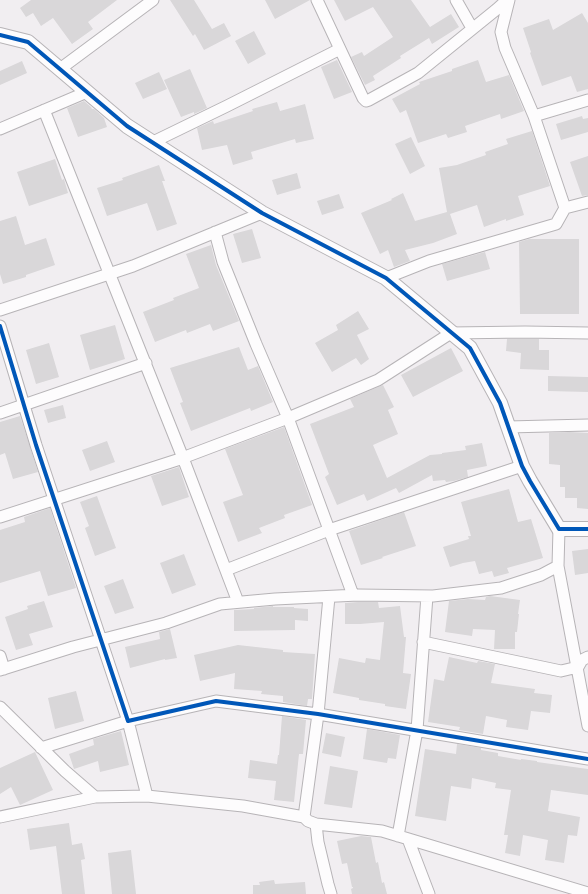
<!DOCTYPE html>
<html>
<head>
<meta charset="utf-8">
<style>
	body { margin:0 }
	canvas { display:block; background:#f1eef1 }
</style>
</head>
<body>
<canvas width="588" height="894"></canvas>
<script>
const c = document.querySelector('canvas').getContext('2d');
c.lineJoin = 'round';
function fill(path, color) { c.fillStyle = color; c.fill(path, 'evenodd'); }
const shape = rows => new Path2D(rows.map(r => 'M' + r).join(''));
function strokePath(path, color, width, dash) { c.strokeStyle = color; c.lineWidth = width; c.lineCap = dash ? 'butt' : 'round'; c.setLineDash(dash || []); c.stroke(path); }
fill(shape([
	[31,0,117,0,88,22,93,29,72,44,53,18,41,26,33,13,26,17,20,8],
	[170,0,194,0,212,29,224,23,231,36,204,50,195,34,193,36],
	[265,0,310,0,275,19],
	[334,0,411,0,430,27,451,14,459,27,432,44,429,38,400,56,401,58,373,76,375,80,365,85,351,57,362,52,364,56,393,37,373,7,345,21],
	[582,13,588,23,588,89,577,92,571,76,542,86,530,53,531,52,523,28,549,19,553,30],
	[254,31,266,54,248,64,235,41],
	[337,60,352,92,334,99,321,67],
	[478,60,486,82,509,75,524,111,501,119,500,114,465,126,467,132,448,138,446,134,418,143,406,110,400,113,392,99,420,84,419,82,452,71,452,69],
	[22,61,27,73,0,85,0,71],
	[190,69,207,108,194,114,194,112,181,117,164,80],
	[159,72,167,89,143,99,135,83],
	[84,101,91,107,92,109,94,109,104,118,107,127,78,137,67,108],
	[277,102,280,111,305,104,314,139,296,143,295,139,251,152,253,159,233,165,227,145,202,150,197,128,213,121,214,124,253,111,252,109],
	[582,116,583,119,588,118,588,132,561,140,556,124],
	[532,131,550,186,518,196,524,215,506,221,506,219,484,227,477,205,450,214,457,234,433,243,405,250,410,261,394,267,388,250,380,254,361,213,392,200,391,199,403,193,415,221,447,212,439,168,457,165,486,155,485,152,508,144,506,139],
	[411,137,425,166,410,174,395,144],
	[588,156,588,195,582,196,570,162],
	[55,159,62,180,64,179,68,193,29,206,17,172],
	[159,165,165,181,162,181,177,224,157,231,147,203,107,216,97,188,123,180,122,178],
	[297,173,301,188,277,195,272,180],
	[339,194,344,208,322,215,317,201],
	[16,216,25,245,46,238,55,265,26,275,26,277,3,284,0,274,0,221],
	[252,229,261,258,242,263,233,234],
	[529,239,579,239,579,314,520,314,519,242],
	[211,245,216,265,239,321,213,331,210,324,187,333,186,330,155,342,143,312,174,300,173,298,199,288,186,254],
	[485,252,490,269,447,281,442,264],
	[358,311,369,329,357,335,369,359,361,365,356,358,332,372,315,343,338,330,336,325],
	[115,325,125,359,90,370,80,335],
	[507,339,539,339,539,350,549,350,549,370,520,369,521,353,506,351],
	[49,343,59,377,36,384,26,350],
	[239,347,248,370,258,366,273,402,251,411,250,408,191,431,180,403,183,402,170,368],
	[451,348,463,371,413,397,401,375],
	[548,376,588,377,588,392,548,391],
	[383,385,394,407,388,410,398,434,373,445,387,478,430,455,442,454,442,453,466,450,465,446,482,443,487,466,467,470,468,477,454,481,446,482,445,480,433,481,432,475,399,493,396,488,367,501,364,494,337,505,325,477,329,474,310,424,354,407,350,399],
	[63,405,66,418,48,423,44,410],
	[20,416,38,472,13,479,5,453,0,455,0,422],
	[284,427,312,505,284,515,285,518,259,528,262,533,238,542,223,502,243,495,225,449],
	[570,432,588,433,588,509,577,508,577,498,565,498,565,487,560,487,560,465,549,464,549,433],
	[107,441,115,462,90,471,82,450],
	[179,467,189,497,162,506,151,476],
	[509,489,518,522,531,519,543,558,507,568,509,573,494,577,492,571,479,574,475,561,463,563,450,567,443,547,469,539,468,536,471,536,461,502],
	[97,496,116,548,95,556,85,528,89,526,80,502],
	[50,508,76,588,48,596,40,571,0,583,0,530,25,522,24,517],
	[404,512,416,546,382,557,383,558,361,565,349,531],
	[588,549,588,573,575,575,572,551],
	[184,554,196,585,172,594,160,563],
	[123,579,134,608,115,614,104,586],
	[490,596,520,600,518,614,519,614,517,632,515,632,515,649,494,649,495,630,473,629,472,636,445,632,449,601,468,599,485,600,486,597],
	[44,601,53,627,29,634,33,645,16,650,5,617,28,609,27,606],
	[358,602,378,602,379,608,400,606,404,637,406,637,403,673,411,674,406,709,385,706,385,704,359,700,359,698,333,693,339,658,365,663,366,658,380,660,384,622,360,624,345,624,345,603],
	[273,606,273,607,294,607,294,608,308,609,308,621,295,620,295,630,234,631,234,610,254,609,254,608],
	[170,629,177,658,165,660,165,659,130,668,125,647,160,639,159,632],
	[238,645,283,650,283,652,315,654,312,699,308,699,307,706,283,702,283,696,261,694,262,691,234,689,235,673,200,681,194,655],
	[449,657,477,663,478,661,495,664,491,683,535,689,534,693,552,695,550,713,531,711,528,730,506,727,507,720,486,716,483,734,459,730,460,727,428,722,434,679,444,681],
	[76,691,84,721,55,729,48,698],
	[282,716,306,720,303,754,299,754,294,802,274,800,276,781,248,778,250,760,277,764,278,755,279,755],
	[367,729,400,735,396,759,388,758,387,763,363,759],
	[121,731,129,765,100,772,98,761,74,769,69,754,94,745,93,739],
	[326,733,345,737,341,757,322,753],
	[457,744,481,748,481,750,498,753,498,756,521,760,521,759,537,761,537,762,588,769,588,795,551,790,548,811,580,817,577,836,568,835,564,863,545,860,548,840,523,835,520,856,505,853,508,835,504,835,511,790,495,788,496,783,472,778,471,789,451,786,446,821,415,816,425,749,456,754],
	[35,752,53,790,20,805,11,787,0,794,0,768],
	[330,766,358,771,352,808,324,804],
	[69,823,72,845,82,843,85,859,81,860,85,894,62,894,56,846,30,850,27,829],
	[361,836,371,837,376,863,378,862,382,883,384,882,387,894,352,894,351,889,353,888,353,887,352,887,347,863,342,864,337,841],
	[131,850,136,894,112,894,108,853],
	[274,880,275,884,305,882,306,894,253,894,253,885,260,885,259,882]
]), '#d9d7d9');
const minor = shape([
	[317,0,363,98,366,101,369,100,418,73,497,9,507,0],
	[456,0,472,28],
	[60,69,153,0],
	[44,110,183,458,238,602],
	[534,116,588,100],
	[0,129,87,92],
	[153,142,227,106,340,49],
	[565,208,588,202],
	[215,232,223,262,256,344,288,418,353,595],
	[386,278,429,261,556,224,565,208,534,116,505,48,501,32,509,0],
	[0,310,133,266,262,213],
	[0,326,36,445,128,721,216,701,318,714,588,759],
	[0,413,146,363],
	[508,427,588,425],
	[0,517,177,460,288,418,378,380,451,333,525,332,588,333],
	[558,566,588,726],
	[226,570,329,530,522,466],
	[329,597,318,714,304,817,308,821,316,824,318,842,328,884,331,894],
	[423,642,561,671,578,667,582,660,588,657],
	[0,656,4,669],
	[0,670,73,647,166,623,220,604,275,599,358,595,433,596,501,588,541,575,558,566,559,529],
	[0,707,65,771,95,797,147,796],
	[41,748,128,721,147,796,243,806,304,817],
	[0,817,95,797],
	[316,824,382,831,588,893],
	[398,836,417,730,427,596],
	[408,839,429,894]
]);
const tertiary = shape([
	[0,35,28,42,127,126,262,213,386,278,470,348,500,403,522,466,530,481,559,529,588,529]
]);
strokePath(minor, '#b7b4b7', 13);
strokePath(tertiary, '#b7b4b7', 16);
strokePath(minor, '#fdfcfd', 11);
strokePath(tertiary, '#fdfcfd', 14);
strokePath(shape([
	[0,35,28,42,127,126,262,213,386,278,470,348,500,403,522,466,530,481,559,529,588,529],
	[0,326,36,445,128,721,216,701,318,714,588,759]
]), '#0057b8', 4);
</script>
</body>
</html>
